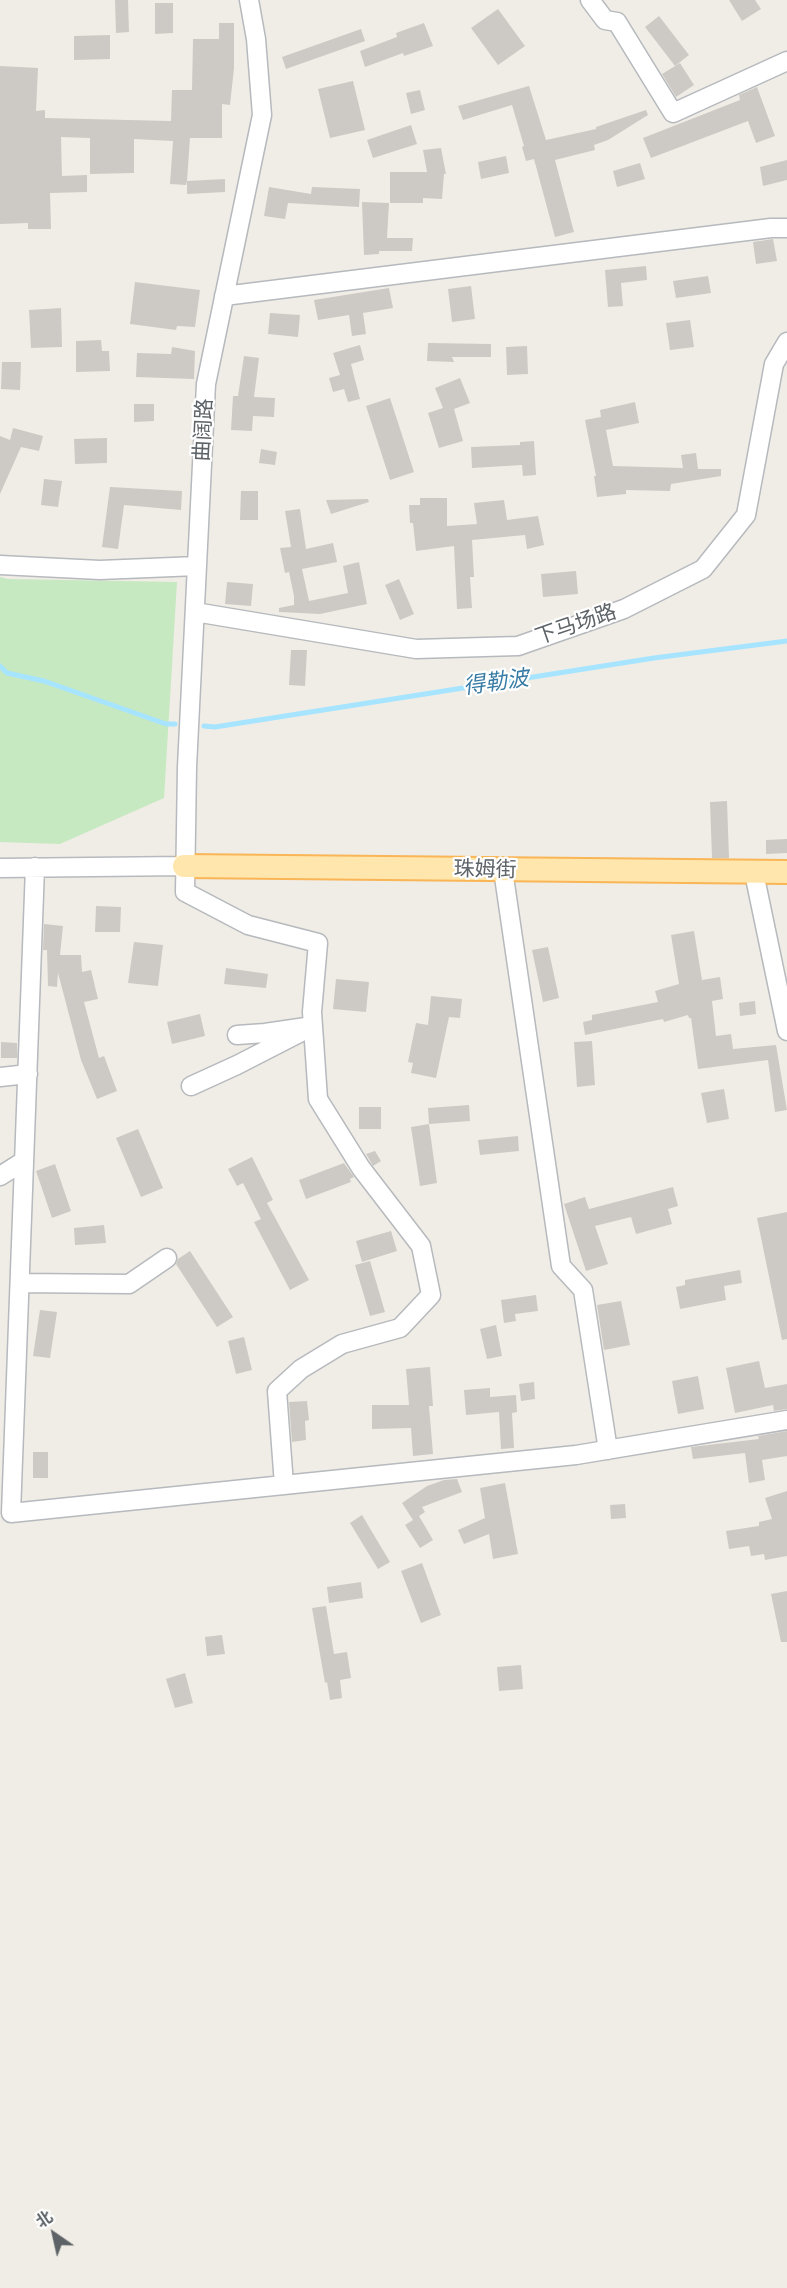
<!DOCTYPE html>
<html>
<head>
<meta charset="utf-8">
<style>
	body { margin:0 }
	#map { position:relative; width:787px; height:2288px; overflow:hidden; background:#f0ede6; font-family:"PT Sans","Noto Sans SC",sans-serif }
	canvas { display:block }
	.north { position:absolute; left:24px; top:2204px; width:60px; height:60px; -webkit-text-stroke:4px #fff; paint-order:stroke; rotate:326deg; font-size:16px; font-weight:700; line-height:24px; text-align:center; color:#5d6367 }
	.north::after { content:''; display:block; margin:auto; width:21px; height:27px; background:#5d6367; clip-path:polygon(50% 0,100% 100%,50% 72%,0 100%) }
</style>
</head>
<body>
<div id="map">
<canvas width="787" height="2288"></canvas>
<div class="north">北</div>
</div>
<script>
const c = document.querySelector('canvas').getContext('2d');
c.lineJoin = 'round';
function fill(path, color) { c.fillStyle = color; c.fill(path, 'evenodd'); }
const shape = rows => new Path2D(rows.map(r => 'M' + r).join(''));
function strokePath(path, color, width, dash) { c.strokeStyle = color; c.lineWidth = width; c.lineCap = dash ? 'butt' : 'round'; c.setLineDash(dash || []); c.stroke(path); }
function label(font, color, halo, rows, align = 'center') {
  c.font = font + ' "PT Sans","Noto Sans SC",sans-serif'; c.lineWidth = 4.5; c.setLineDash([]); c.textBaseline = 'middle'; c.strokeStyle = halo; c.fillStyle = color; for (const [text, x, y, turn = 0] of rows) {
    c.save(); c.translate(x, y); c.rotate((+turn || 0) * Math.PI / 180); c.textAlign = isNaN(turn) ? turn : align; if (halo) c.strokeText(text, 0, 0); c.fillText(text, 0, 0); c.restore();
  }
}
fill(shape([
	[0,577,8,579,177,582,164,798,60,844,0,842]
]), '#c6e9c1');
strokePath(shape([
	[0,666,7,673,44,681,166,724,175,724],
	[204,726,215,727,654,658,787,641]
]), '#a7e4ff', 5);
fill(shape([
	[115,0,128,0,129,32,116,33],
	[729,0,755,0,761,9,742,21],
	[155,3,173,3,173,33,155,34],
	[498,9,525,46,498,65,471,28],
	[659,16,689,55,675,66,645,27],
	[219,23,234,23,234,68,230,105,222,104,222,138,190,138,187,181,225,179,225,192,187,194,187,181,186,185,170,184,173,141,134,139,134,173,90,174,90,138,61,137,62,176,87,175,87,192,50,193,51,229,28,229,28,223,0,224,0,66,38,68,36,111,45,110,45,118,171,121,172,90,192,90,193,39,219,39],
	[424,23,433,46,404,56,403,53,365,67,360,51,397,37,396,33],
	[361,29,365,41,286,69,282,57],
	[110,35,110,59,74,60,74,36],
	[680,63,694,85,676,97,662,74],
	[353,81,365,130,330,138,318,89],
	[529,86,546,140,596,129,596,127,646,110,648,115,608,140,594,145,595,150,555,160,574,232,555,237,534,159,526,161,522,147,524,146,512,105,463,120,458,106],
	[757,87,775,136,756,143,748,121,651,158,643,138,740,100,739,95],
	[420,90,425,110,411,114,406,93],
	[411,125,417,144,373,158,367,140],
	[441,148,446,174,444,174,442,199,423,198,423,203,390,203,390,172,427,172,423,150],
	[506,156,509,173,481,179,478,162],
	[787,160,787,180,763,186,760,167],
	[640,163,645,179,617,187,613,171],
	[269,187,311,194,312,187,360,189,359,207,288,203,285,219,264,216],
	[362,202,389,203,387,238,413,238,412,251,379,251,379,254,364,255],
	[773,239,777,261,756,264,753,242],
	[646,266,647,280,621,283,623,306,608,307,605,270],
	[708,276,711,293,676,298,673,281],
	[135,282,200,290,195,327,177,326,176,330,130,324],
	[471,286,475,319,452,322,448,289],
	[389,288,393,308,363,313,366,334,352,336,349,315,318,320,314,300],
	[61,308,62,347,31,348,29,310],
	[270,313,300,315,298,337,268,334],
	[690,320,694,347,670,350,666,323],
	[101,340,102,351,109,351,110,371,76,372,76,341],
	[428,343,491,344,491,357,452,357,454,362,427,361],
	[360,345,364,360,351,364,360,399,348,402,344,389,333,392,329,378,340,375,333,353],
	[527,346,528,374,507,375,506,347],
	[172,347,195,351,194,379,136,377,137,353,171,354],
	[244,356,259,358,254,397,275,398,274,417,253,416,252,431,231,430,233,396,238,396],
	[2,362,21,362,20,390,1,389],
	[460,378,470,403,454,409,463,441,439,448,428,413,443,408,435,388],
	[390,398,414,472,390,480,366,406],
	[635,402,639,423,606,430,613,466,683,468,681,455,696,453,698,469,721,469,721,476,671,484,670,491,626,490,626,494,597,497,594,476,596,476,585,420,601,417,600,410],
	[134,404,154,404,154,421,134,422],
	[13,428,43,436,39,451,21,447,0,494,0,436,10,440],
	[107,438,107,463,75,464,74,439],
	[534,441,536,475,523,476,522,465,472,468,471,447,520,445,520,442],
	[261,449,277,452,275,465,259,463],
	[44,479,62,481,58,507,41,505],
	[110,487,182,491,181,510,124,505,118,549,102,547],
	[241,491,258,491,258,520,240,520],
	[420,498,447,498,447,526,477,524,474,503,504,500,507,520,538,516,544,545,527,549,525,535,472,540,474,577,470,577,472,608,457,609,454,546,416,551,413,523,410,523,409,505,420,505],
	[368,499,369,502,331,514,326,500],
	[300,509,306,549,333,543,337,562,302,569,309,601,348,593,343,566,359,562,367,604,320,614,279,612,279,608,294,605,294,596,289,572,285,573,280,548,291,547,285,511],
	[576,571,578,594,543,597,541,574],
	[399,579,414,614,400,620,385,585],
	[227,582,253,584,251,606,225,604],
	[291,650,307,650,305,686,289,685],
	[727,801,729,858,712,858,710,802],
	[787,839,787,853,766,854,766,840],
	[96,906,121,907,120,932,95,932],
	[44,924,63,926,60,955,81,955,82,972,91,970,98,999,84,1002,99,1058,104,1056,117,1091,97,1099,81,1060,58,973,57,987,48,986,47,950,43,950],
	[694,931,702,980,720,977,723,999,712,1001,716,1036,731,1034,733,1049,776,1045,787,1110,775,1112,768,1060,698,1069,691,1018,689,1018,688,1015,664,1022,663,1019,585,1035,583,1022,592,1020,592,1015,658,1002,655,991,679,984,671,935],
	[134,942,163,945,158,986,128,983],
	[548,947,559,998,543,1002,532,950],
	[226,968,268,974,266,988,224,984],
	[336,979,369,982,366,1012,333,1009],
	[431,996,462,999,460,1018,449,1017,436,1078,411,1073,413,1063,408,1062,416,1023,428,1025],
	[755,1001,756,1014,740,1016,739,1003],
	[200,1014,205,1036,172,1044,167,1022],
	[592,1041,595,1085,577,1087,574,1042],
	[1,1042,17,1043,17,1058,1,1058],
	[724,1089,729,1119,707,1123,701,1093],
	[469,1105,470,1121,429,1124,428,1108],
	[359,1107,381,1107,381,1129,359,1129],
	[429,1124,437,1183,420,1186,411,1127],
	[138,1129,163,1188,141,1197,116,1138],
	[518,1136,519,1151,480,1155,478,1140],
	[375,1151,381,1161,373,1166,366,1154],
	[252,1157,273,1200,267,1203,309,1280,290,1290,254,1222,261,1219,243,1183,237,1186,228,1169],
	[344,1163,354,1177,350,1179,351,1182,306,1199,299,1180],
	[55,1164,71,1211,52,1218,36,1171],
	[673,1187,678,1206,668,1209,672,1224,636,1234,631,1217,595,1226,608,1264,586,1271,564,1204,585,1197,589,1209],
	[787,1212,787,1339,782,1340,757,1218],
	[104,1225,106,1243,75,1245,74,1228],
	[391,1231,397,1251,362,1262,356,1241],
	[190,1251,233,1317,217,1327,176,1264,178,1259],
	[370,1261,385,1312,370,1316,355,1265],
	[740,1270,742,1283,724,1286,726,1300,680,1309,676,1287,685,1285,685,1280],
	[536,1295,538,1311,515,1314,516,1321,504,1323,501,1300],
	[621,1301,630,1345,604,1350,597,1305],
	[40,1310,57,1312,50,1358,33,1356],
	[496,1325,502,1356,487,1359,480,1329],
	[244,1337,252,1370,236,1374,228,1341],
	[759,1361,765,1388,787,1384,787,1409,774,1411,773,1405,735,1413,726,1368],
	[430,1367,433,1406,429,1406,433,1454,413,1456,411,1428,372,1429,372,1405,409,1405,406,1369],
	[698,1376,704,1409,678,1414,672,1381],
	[534,1382,535,1399,521,1401,519,1384],
	[490,1388,490,1397,516,1395,517,1412,512,1413,514,1448,501,1449,499,1412,466,1415,464,1390],
	[307,1401,309,1420,305,1421,306,1440,292,1442,289,1402],
	[787,1431,787,1456,762,1460,765,1480,749,1483,745,1453,693,1459,691,1447,759,1439,758,1436],
	[33,1452,48,1452,48,1478,33,1478],
	[457,1479,462,1492,422,1507,425,1512,419,1516,433,1540,420,1548,405,1525,413,1520,402,1503,427,1486,444,1480],
	[505,1483,518,1554,493,1559,489,1534,464,1544,458,1530,485,1518,480,1488],
	[787,1491,787,1556,765,1560,764,1554,751,1556,749,1546,729,1549,726,1531,759,1526,759,1522,772,1519,765,1498],
	[625,1504,626,1518,611,1519,610,1505],
	[362,1515,390,1562,378,1569,350,1523],
	[422,1563,441,1615,421,1623,401,1571],
	[361,1582,363,1598,329,1603,327,1587],
	[787,1591,787,1642,781,1642,771,1594],
	[326,1606,334,1654,347,1652,351,1678,340,1680,342,1698,330,1700,327,1682,325,1683,312,1608],
	[222,1635,225,1654,207,1656,205,1637],
	[521,1665,523,1689,499,1691,497,1667],
	[185,1673,193,1703,175,1708,166,1679]
]), '#cdcac5');
const minor = shape([
	[249,0,256,39,262,115,206,384,187,767,185,892,248,925,318,943,312,1012,318,1099,361,1168,421,1246,431,1295,400,1328,342,1344,301,1369,277,1391,284,1485],
	[590,0,605,20,617,22,673,113,787,61],
	[224,296,771,228,787,228],
	[0,565,100,570,197,566],
	[195,612,416,649,518,646,624,609,703,569,746,515,774,364,787,342],
	[35,867,11,1513,576,1455,787,1420],
	[0,868,184,866],
	[503,870,561,1266,583,1290,608,1450],
	[754,873,787,1031],
	[0,1077,28,1074],
	[191,1086,237,1065,313,1026,265,1033,237,1035],
	[0,1176,24,1161],
	[20,1283,129,1284,167,1258]
]);
const major = shape([
	[184,866,787,872]
]);
strokePath(minor, '#b6b9bd', 21);
strokePath(major, '#f9b556', 26);
strokePath(minor, '#fff', 18);
strokePath(major, '#ffe6ac', 22);
label('21px', '#5d6367', '#fff', [
	["曲阔路",204,430,-87],
	["下马场路",576,625,-19],
	["珠姆街",485,870,1]
]);
label('italic 22px', '#387ca5', '#fff', [
	["得勒波",496,683,-8]
]);
</script>
</body>
</html>
